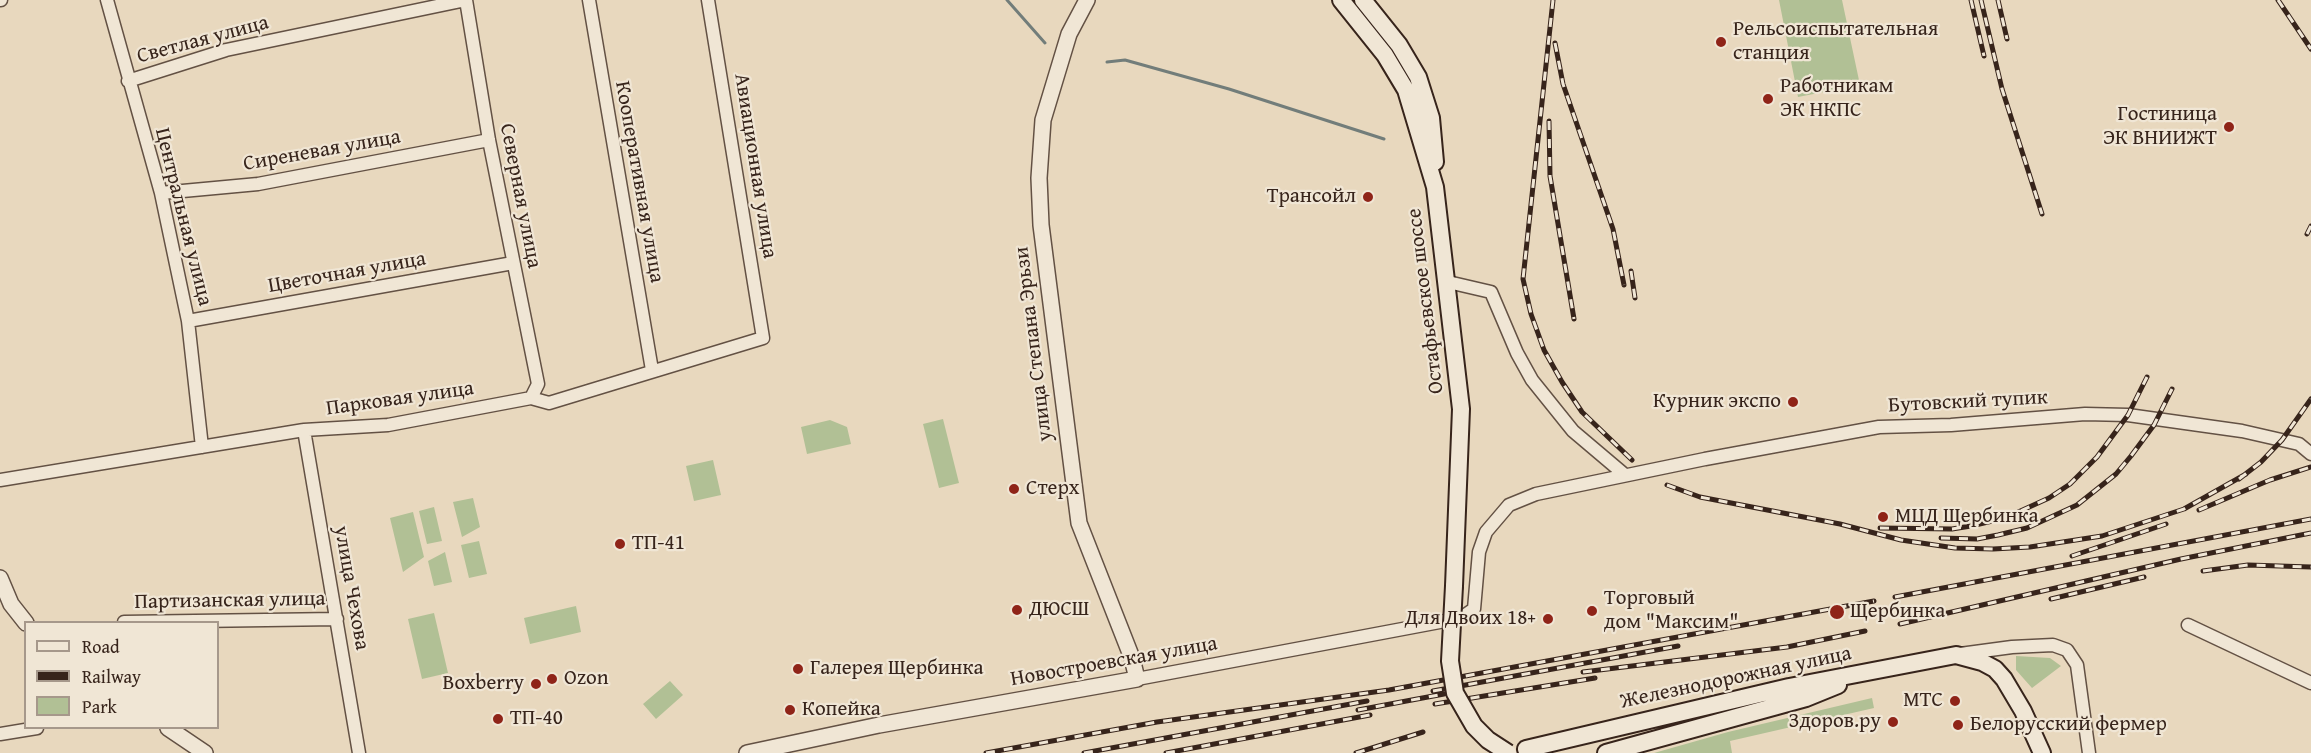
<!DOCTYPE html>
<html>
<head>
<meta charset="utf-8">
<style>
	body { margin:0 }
	#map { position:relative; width:2311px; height:753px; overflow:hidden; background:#e8d8be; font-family:"Gentium Book Plus",serif }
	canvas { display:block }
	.legend { position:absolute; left:24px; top:621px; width:195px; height:108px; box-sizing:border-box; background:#f0e6d5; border:2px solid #a6988b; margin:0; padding:8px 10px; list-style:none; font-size:18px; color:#37241b }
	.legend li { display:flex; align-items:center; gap:12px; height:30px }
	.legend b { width:30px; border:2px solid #a6988b }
</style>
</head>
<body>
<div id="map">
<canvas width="2311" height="753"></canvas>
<ul class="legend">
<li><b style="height:8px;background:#f0e6d5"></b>Road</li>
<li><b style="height:8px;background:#37241b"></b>Railway</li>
<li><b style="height:16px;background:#b1c095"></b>Park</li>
</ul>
</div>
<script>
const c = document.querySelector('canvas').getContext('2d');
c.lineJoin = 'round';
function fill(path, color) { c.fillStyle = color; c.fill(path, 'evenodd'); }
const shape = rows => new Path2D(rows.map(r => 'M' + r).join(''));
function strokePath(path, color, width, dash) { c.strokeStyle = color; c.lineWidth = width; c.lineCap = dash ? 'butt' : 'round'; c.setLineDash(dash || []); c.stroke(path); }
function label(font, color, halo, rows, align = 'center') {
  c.font = font + ' "Gentium Book Plus",serif'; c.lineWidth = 4.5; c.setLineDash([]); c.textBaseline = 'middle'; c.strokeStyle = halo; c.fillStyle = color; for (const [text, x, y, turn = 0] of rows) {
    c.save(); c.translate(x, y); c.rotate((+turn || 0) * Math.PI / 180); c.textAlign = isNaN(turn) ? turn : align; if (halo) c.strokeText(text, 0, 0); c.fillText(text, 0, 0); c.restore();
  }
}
fill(shape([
	[1779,0,1842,0,1860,85,1798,97],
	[943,419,959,483,939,488,923,424],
	[830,420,847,427,851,444,807,454,801,427],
	[713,460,721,495,694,501,686,466],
	[473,498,480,527,462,537,453,502],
	[434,507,442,541,427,544,419,511],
	[413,512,424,557,403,572,390,518],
	[479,541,487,574,469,578,461,545],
	[445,552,452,582,434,586,428,561],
	[576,606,581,632,530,644,524,618],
	[434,613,448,673,422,679,408,619],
	[2016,656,2050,658,2061,666,2032,688,2016,670],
	[670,681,683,695,656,719,643,704],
	[1872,698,1874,708,1730,741,1732,753,1654,753,1728,732]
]), '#b1c095');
strokePath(shape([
	[1007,0,1045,43],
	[1107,62,1125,60,1229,89,1384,139]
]), '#727d7a', 3);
const minor = shape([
	[0,0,1,0],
	[107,0,161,193,188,321,202,447],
	[589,0,652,370],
	[128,81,226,50,466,0,489,140,538,384,531,398],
	[161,193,258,184,489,140],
	[1448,282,1491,292,1517,353,1532,380,1573,431,1625,475],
	[188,321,513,263],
	[304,430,359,753],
	[0,480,304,430,388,425,531,398,549,403,763,338,708,0],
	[124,622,337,619],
	[2188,625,2311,683],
	[1960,654,2012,647,2053,645,2067,650,2077,665,2089,753],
	[1137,679,1461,618,1474,609,1479,552,1486,532,1509,505,1536,494,1705,459,1879,427,1951,425,2085,414,2128,415,2242,431,2299,444,2311,454],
	[0,734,37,728]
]);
const tertiary = shape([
	[0,578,11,604,26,623],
	[168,728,205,753],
	[747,753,879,725,1137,679,1132,658,1079,523,1041,225,1039,178,1043,120,1069,34,1087,0]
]);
const secondary = shape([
	[1341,0,1385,55,1406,90,1435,187,1461,409,1454,586],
	[1363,0,1399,45,1418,77,1431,118,1435,162],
	[1526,749,1789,687,1956,655,1982,662,1995,669,2004,679,2023,711,2042,753],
	[1606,753,1806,698,1838,685]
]);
strokePath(minor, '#635144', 15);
strokePath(tertiary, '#635144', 18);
strokePath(secondary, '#37241b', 20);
strokePath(minor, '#f0e6d5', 12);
strokePath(tertiary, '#f0e6d5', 15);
strokePath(secondary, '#f0e6d5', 16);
const rail = shape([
	[1553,0,1523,279,1531,314,1544,350,1562,382,1582,412,1632,460],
	[1971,0,1984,56],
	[1981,0,2002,89,2042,214],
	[1998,0,2007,39],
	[2278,0,2311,49],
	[1555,43,1563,84,1613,229,1624,285],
	[1549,121,1550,176,1574,319],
	[2307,234,2311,226],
	[1631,271,1635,298],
	[2239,479,2261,462,2282,440,2311,399],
	[1667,485,1700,497,1840,524,1901,540,1955,548,1993,549,2030,547,2102,536,2184,509,2246,474],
	[2199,510,2270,480,2311,467],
	[1880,528,1952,529,1971,526,2005,518,2049,498,2070,484,2097,457,2128,415,2147,377],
	[1941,538,1977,539,1998,535,2027,528,2077,505,2116,474,2131,456,2154,425,2172,389],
	[2072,556,2166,524],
	[2203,571,2248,565,2311,567],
	[1895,597,2311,519],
	[2051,599,2144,577],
	[1900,624,2181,559,2311,533],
	[1583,672,1787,647,1865,631],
	[1433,691,1678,646],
	[1435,704,1595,678],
	[1358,710,1444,694],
	[986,753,1157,722,1389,690,1874,601],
	[1084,753,1367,701],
	[1166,753,1370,715],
	[1356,753,1423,732]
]);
strokePath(rail, '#37241b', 5);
strokePath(rail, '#f0e6d5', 3, [9]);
const secondaryBridge = shape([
	[1454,586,1450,661,1455,693,1474,726,1488,740,1508,753]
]);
strokePath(secondaryBridge, '#37241b', 20, []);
strokePath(secondaryBridge, '#f0e6d5', 16);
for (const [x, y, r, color] of [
	[1721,42,6,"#8f2418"],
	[1768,99,6,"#8f2418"],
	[2229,127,6,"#8f2418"],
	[1368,197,6,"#8f2418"],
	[1793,402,6,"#8f2418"],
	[1014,489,6,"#8f2418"],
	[1883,517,6,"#8f2418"],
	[620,544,6,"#8f2418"],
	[1017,610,6,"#8f2418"],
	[1592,611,6,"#8f2418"],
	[1837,612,8,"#8f2418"],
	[1548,619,6,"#8f2418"],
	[798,669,6,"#8f2418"],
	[552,679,6,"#8f2418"],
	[536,684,6,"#8f2418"],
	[1955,701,6,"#8f2418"],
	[790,710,6,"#8f2418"],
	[498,719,6,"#8f2418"],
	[1893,722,6,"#8f2418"],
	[1958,725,6,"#8f2418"]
]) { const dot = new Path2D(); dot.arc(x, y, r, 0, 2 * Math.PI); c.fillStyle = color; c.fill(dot); strokePath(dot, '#f0e6d5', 2); }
label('21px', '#37241b', '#f0e6d5', [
	["Рельсоиспытательная",1733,30],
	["станция",1733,54],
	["Работникам",1780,87],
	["ЭК НКПС",1780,111],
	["Гостиница",2217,115,"right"],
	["ЭК ВНИИЖТ",2217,139,"right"],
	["Трансойл",1356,197,"right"],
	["Курник экспо",1781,402,"right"],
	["Стерх",1026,489],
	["МЦД Щербинка",1895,517],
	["ТП-41",632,544],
	["Торговый",1604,599],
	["дом \"Максим\"",1604,623],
	["ДЮСШ",1029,610],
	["Щербинка",1850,612],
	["Для Двоих 18+",1536,619,"right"],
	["Галерея Щербинка",810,669],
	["Ozon",564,679],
	["Boxberry",524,684,"right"],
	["МТС",1943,701,"right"],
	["Копейка",802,710],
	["ТП-40",510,719],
	["Здоров.ру",1881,722,"right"],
	["Белорусский фермер",1970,725]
], 'left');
label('21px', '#37241b', '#f0e6d5', [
	["Светлая улица",203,40,-15],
	["Сиреневая улица",322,151,-10],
	["Авиационная улица",755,166,81],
	["Кооперативная улица",639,182,80],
	["Северная улица",520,196,79],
	["Центральная улица",183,217,76],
	["Цветочная улица",347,273,-10],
	["Остафьевское шоссе",1426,301,-97],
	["улица Степана Эрьзи",1034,344,-97],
	["Парковая улица",400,399,-8],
	["Бутовский тупик",1968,402,-3],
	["улица Чехова",351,588,80],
	["Партизанская улица",230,601,-1],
	["Новостроевская улица",1114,662,-10],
	["Железнодорожная улица",1736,678,-12]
]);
</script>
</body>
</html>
